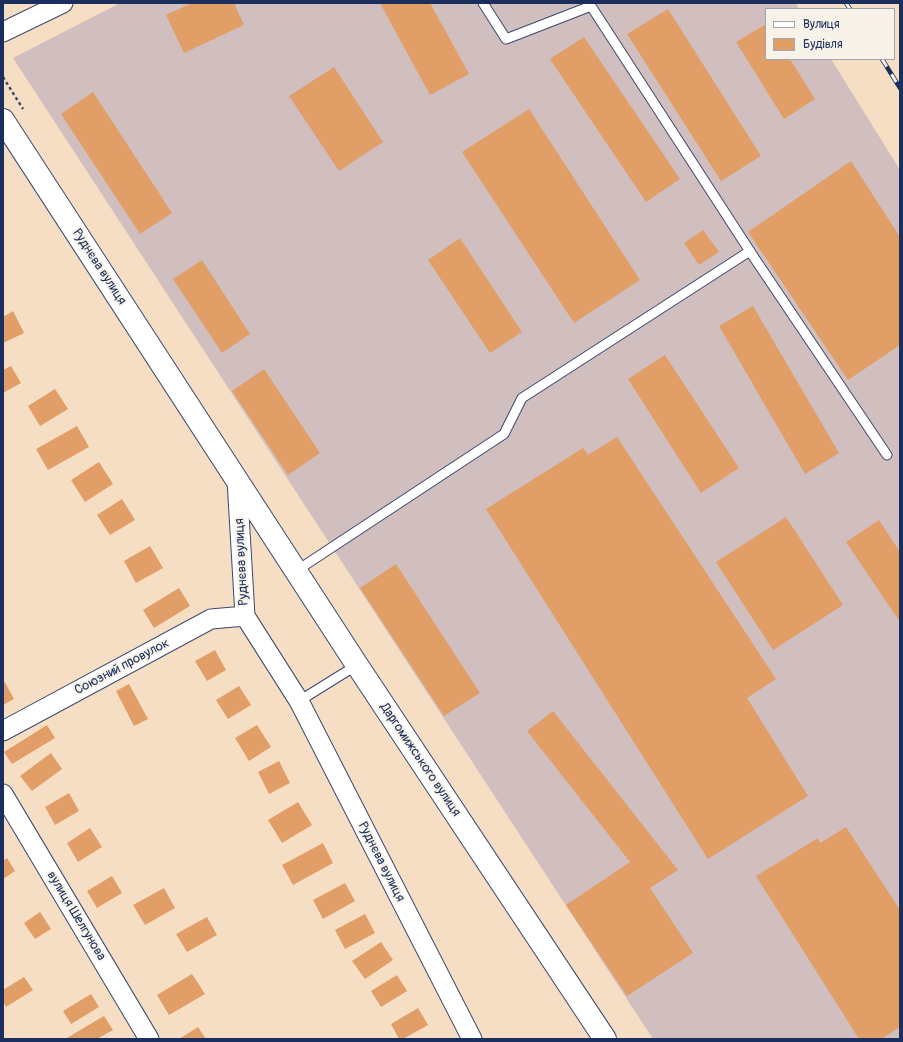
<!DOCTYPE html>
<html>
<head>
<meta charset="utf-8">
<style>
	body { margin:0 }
	#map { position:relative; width:903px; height:1042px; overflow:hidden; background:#f5dec3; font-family:Pangolin,sans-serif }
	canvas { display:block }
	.frame { position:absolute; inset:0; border:4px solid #1b2f5e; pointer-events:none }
	.legend { position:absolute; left:765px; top:8px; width:130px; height:52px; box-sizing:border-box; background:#f7f3e8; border:1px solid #9fa5b1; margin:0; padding:5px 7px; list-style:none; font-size:12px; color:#1b2f5e }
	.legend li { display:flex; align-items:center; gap:8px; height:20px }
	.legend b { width:20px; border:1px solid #9fa5b1 }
</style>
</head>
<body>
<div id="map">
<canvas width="903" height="1042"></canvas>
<div class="frame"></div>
<ul class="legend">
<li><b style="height:5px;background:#fff"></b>Вулиця</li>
<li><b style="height:11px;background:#e19e67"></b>Будівля</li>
</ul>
</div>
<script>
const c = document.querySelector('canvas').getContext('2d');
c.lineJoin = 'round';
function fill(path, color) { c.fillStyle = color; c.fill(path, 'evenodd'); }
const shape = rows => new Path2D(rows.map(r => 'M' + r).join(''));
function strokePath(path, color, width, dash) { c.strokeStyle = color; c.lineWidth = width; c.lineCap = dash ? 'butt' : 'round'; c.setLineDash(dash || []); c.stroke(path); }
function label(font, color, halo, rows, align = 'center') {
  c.font = font + ' Pangolin,sans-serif'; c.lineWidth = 4; c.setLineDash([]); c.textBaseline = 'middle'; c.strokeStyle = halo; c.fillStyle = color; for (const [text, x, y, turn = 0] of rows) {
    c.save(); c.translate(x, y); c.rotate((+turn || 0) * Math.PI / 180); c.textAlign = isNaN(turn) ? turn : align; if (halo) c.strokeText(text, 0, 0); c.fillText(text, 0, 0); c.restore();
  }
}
fill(shape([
	[120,3,796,3,799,9,766,9,766,59,831,59,900,170,900,1039,653,1039,13,58]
]), '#d1bfbf');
fill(shape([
	[192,3,234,3,244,25,184,53,166,15],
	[380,3,430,3,469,74,430,95],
	[668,9,761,156,721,181,627,34],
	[766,24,766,59,790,59,815,99,784,119,736,42],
	[584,37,680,179,646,202,550,59],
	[334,67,383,142,339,171,289,96],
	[93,92,172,213,140,234,61,114],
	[529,109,640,280,574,323,462,152],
	[851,161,900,237,900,345,848,380,748,232],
	[703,230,719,252,699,265,684,243],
	[460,238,522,332,490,353,428,260],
	[202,260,250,334,222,353,173,279],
	[753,306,839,453,805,474,719,326],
	[13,311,24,333,3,343,3,317],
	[665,355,739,468,701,493,628,379],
	[11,366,21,383,3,393,3,370],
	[264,369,320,453,288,475,232,391],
	[55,389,68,409,40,426,28,406],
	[77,426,89,447,48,470,36,449],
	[617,437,776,679,747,698,808,796,708,859,486,509,583,448,588,455],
	[99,462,113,484,85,502,71,480],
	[122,499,135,520,110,535,97,515],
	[786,517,843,605,773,650,716,562],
	[879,520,900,552,900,622,846,542],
	[150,546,163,568,136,583,124,561],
	[396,564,480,693,444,716,360,588],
	[179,588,190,606,154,628,143,610],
	[215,650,226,670,207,681,195,661],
	[3,679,14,699,3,705],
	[129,684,148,719,134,726,116,691],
	[239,686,251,705,228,719,216,700],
	[553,711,678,870,650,888,693,953,627,996,566,905,630,862,527,731],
	[47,725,55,738,12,764,4,752],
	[257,725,271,747,249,761,235,738],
	[51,753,62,769,32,791,20,776],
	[279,761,290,783,269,794,258,772],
	[69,793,79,811,55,825,45,807],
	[298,802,312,825,282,843,268,820],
	[846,827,900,910,900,1027,881,1039,859,1039,756,876,818,838,820,843],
	[90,828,102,847,78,862,67,843],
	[323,843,333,863,293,885,282,865],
	[7,858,15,871,3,879,3,861],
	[112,876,122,893,97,908,87,891],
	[345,883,355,901,323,919,313,900],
	[164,888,175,908,145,925,133,905],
	[40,912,51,929,35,939,24,923],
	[365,914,375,933,345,949,335,930],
	[207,917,217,935,187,952,176,934],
	[381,942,393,960,365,979,352,961],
	[192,974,205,994,169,1015,157,995],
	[397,975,407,991,381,1007,371,991],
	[24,977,33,990,6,1007,3,1002,3,990],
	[91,994,99,1007,71,1024,63,1011],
	[418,1008,428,1025,403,1039,399,1039,391,1024],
	[104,1016,113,1030,97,1039,65,1039],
	[198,1027,206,1039,179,1039]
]), '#e19e67');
const lane = shape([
	[483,3,506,39,591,6,753,256,887,455],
	[296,571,504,434,522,398,750,251],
	[299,701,357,665]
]);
const street = shape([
	[3,32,63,3],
	[237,480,245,616,299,701,472,1039],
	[3,731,211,619,245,616],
	[3,794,149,1039]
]);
const secondary = shape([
	[3,120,357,665,605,1039]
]);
strokePath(lane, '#3c496d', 11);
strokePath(street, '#3c496d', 21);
strokePath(secondary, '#3c496d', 24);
strokePath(shape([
	[3,77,23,109]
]), '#3c496d', 2.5, [3, 3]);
strokePath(lane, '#fff', 9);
strokePath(street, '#fff', 19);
strokePath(secondary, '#fff', 22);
const rail = shape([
	[846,3,850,9],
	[882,59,900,88]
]);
strokePath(rail, '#1b2f5e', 4.5);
strokePath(rail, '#f7f3e8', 3, [9]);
label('13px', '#1b2f5e', '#f7f3e8', [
	["Руднєва вулиця",99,267,57],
	["Руднєва вулиця",242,562,-93],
	["Союзний провулок",122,667,-28],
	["Даргомижського вулиця",420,760,56],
	["Руднєва вулиця",381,862,63],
	["вулиця Шелгунова",76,916,59]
]);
</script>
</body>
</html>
